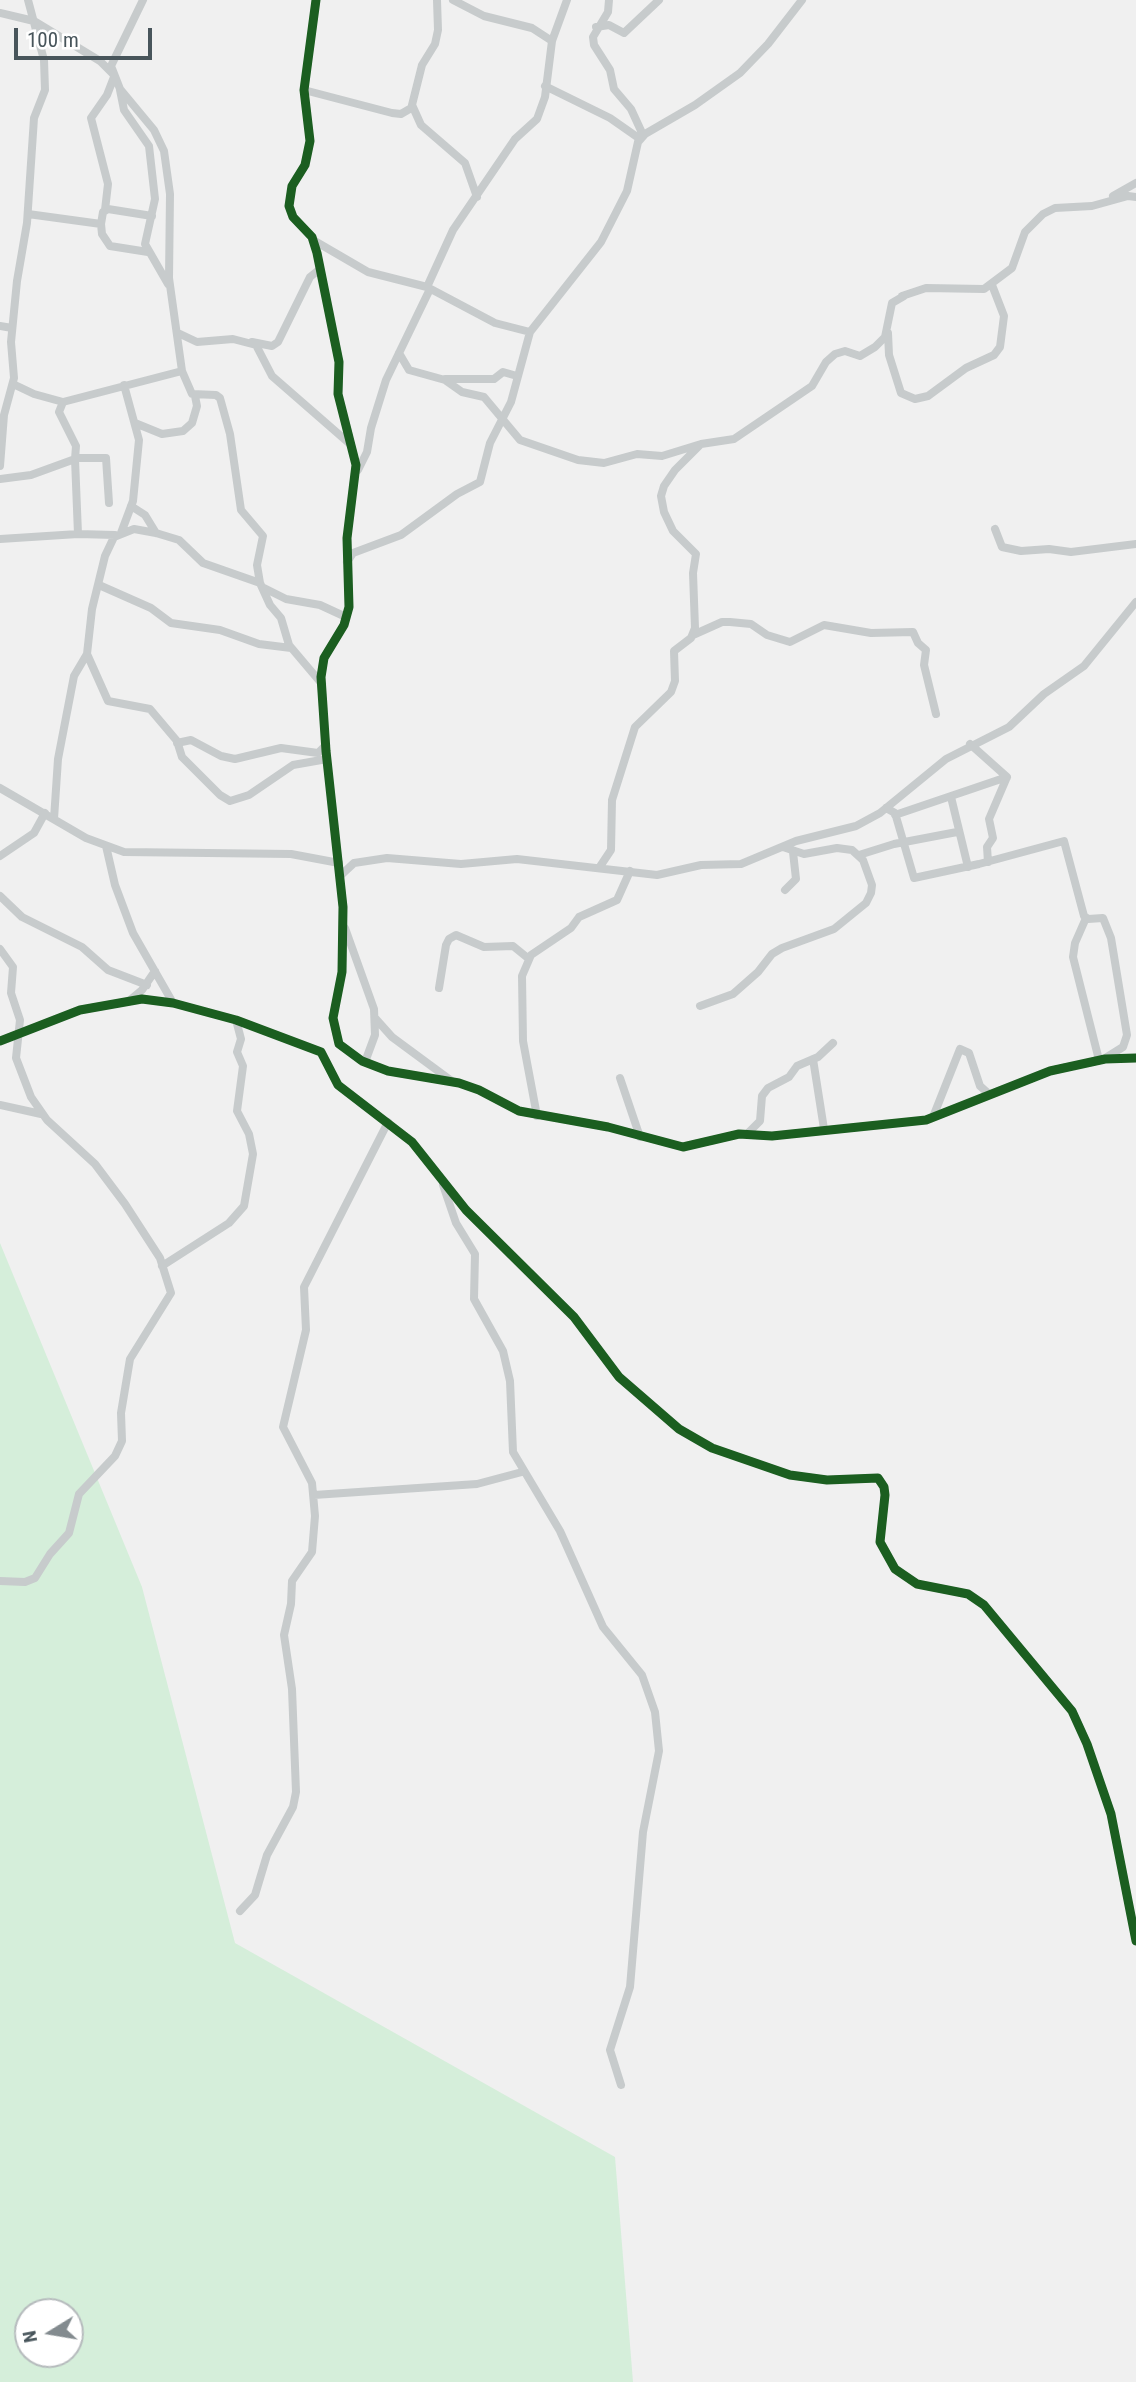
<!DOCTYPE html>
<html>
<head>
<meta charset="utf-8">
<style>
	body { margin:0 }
	#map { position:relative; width:1136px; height:2382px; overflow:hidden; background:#f0f0f0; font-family:"Roboto Condensed",sans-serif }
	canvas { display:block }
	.north { position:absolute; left:14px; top:2298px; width:70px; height:70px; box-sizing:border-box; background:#fff; border:2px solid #b6bbbd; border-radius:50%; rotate:259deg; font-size:19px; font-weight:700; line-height:28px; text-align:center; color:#48555b }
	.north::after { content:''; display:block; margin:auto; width:24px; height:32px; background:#838b8f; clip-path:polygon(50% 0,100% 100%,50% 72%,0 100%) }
	.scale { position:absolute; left:14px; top:28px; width:138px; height:32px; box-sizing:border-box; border:4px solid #48555b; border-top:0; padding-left:9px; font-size:21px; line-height:24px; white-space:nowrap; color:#48555b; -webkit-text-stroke:5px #fff; paint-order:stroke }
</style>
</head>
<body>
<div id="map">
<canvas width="1136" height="2382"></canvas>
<div class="north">N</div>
<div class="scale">100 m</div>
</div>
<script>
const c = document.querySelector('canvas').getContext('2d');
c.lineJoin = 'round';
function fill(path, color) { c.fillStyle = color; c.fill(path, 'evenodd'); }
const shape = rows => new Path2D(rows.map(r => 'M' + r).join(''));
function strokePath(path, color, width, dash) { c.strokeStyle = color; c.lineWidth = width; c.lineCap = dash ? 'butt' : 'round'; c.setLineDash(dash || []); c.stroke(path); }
fill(shape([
	[0,1243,142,1587,235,1943,615,2157,633,2382,0,2382],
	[28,2312,70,2312,70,2354,28,2354]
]), '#d5eeda');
strokePath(shape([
	[143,0,111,66,120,89,154,130,164,151,170,194,169,278,182,371,192,394,216,395,220,398,230,434,241,510,263,536,257,565,260,583,270,605,281,618,289,645,322,684],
	[316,0,304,90,310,141,305,165,292,186,289,206,293,217,312,237,317,253,339,362,338,394,356,465,347,538,349,607,344,625,324,658,321,677,326,751,343,907,342,972,333,1018,339,1044,362,1061,388,1071,459,1083,479,1090,519,1111,608,1127,683,1147,739,1134,772,1136,926,1120,1050,1071,1105,1059,1136,1058],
	[437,0,438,30,435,44,422,65,412,105,421,125,465,163,477,197],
	[453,0,484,16,532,28,552,41],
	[609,0,608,12,593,37,594,45,610,70,614,89,631,109,643,135],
	[0,13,34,21,100,61,113,74],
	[596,27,609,25,624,33,659,0],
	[545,86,610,118,640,139],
	[120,90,124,110,149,146,155,199,145,244,168,284],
	[304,90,392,113,401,114,413,107],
	[1113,196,1136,183],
	[105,210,108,184,91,118,107,95,114,77],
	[28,214,101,224],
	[313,240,368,272,427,287,495,323,530,332],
	[148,252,110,246,102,234,101,224,103,212,108,209,152,216],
	[427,287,453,230,515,139,537,119,545,97,552,41,567,0],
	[902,296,926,288,984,289,1012,268,1025,232,1043,214,1055,208,1092,206,1128,196,1136,197],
	[0,326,12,328],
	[178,333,197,342,233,339,256,345,272,376,350,444],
	[888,333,889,355,901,393,915,399,928,396,966,368,994,355,1000,347,1004,316,992,285],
	[252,342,272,346,278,342,310,277,320,269],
	[399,353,409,370,445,380,462,392,484,397,520,440,578,460,604,463,637,454,662,456,701,444,734,439,812,386,826,362,835,354,845,351,860,356,875,347,885,337,892,303,904,296],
	[445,379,494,379,503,372,517,376],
	[13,384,34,394,63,402],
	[135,423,162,434,183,431,192,423,197,406,195,396],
	[76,458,106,458,109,503],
	[75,459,78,534],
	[0,466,4,415,14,378,11,342,17,281,27,223,34,118,45,90,44,60,28,0],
	[358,470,367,452,371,428,386,380,430,289],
	[0,479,31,475,75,459,76,446,59,412,63,402,182,371],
	[131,506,145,515,156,533],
	[995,529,1002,547,1021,551,1049,549,1071,552,1136,544],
	[121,533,133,501,139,440,124,385],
	[0,539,78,534,115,535],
	[347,562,353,553,401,535,457,494,480,482,490,443,511,402,530,332,601,242,627,191,638,142,645,134,695,105,740,73,768,44,802,0],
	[99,585,151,608,171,623,220,630,259,644,291,648],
	[262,587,286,599,320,605,346,617],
	[693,635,722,622,730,622,751,624,767,635,790,642,824,625,871,633,913,632,918,643,926,650,924,665,936,714],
	[87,654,108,701,150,709,177,741,182,757,220,795,230,801,249,795,293,765,327,759],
	[177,743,191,740,221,756,235,759,281,748,318,753,326,745],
	[970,744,1007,777,989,819,993,838,987,847,988,862],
	[0,788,86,838,124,852,291,854,339,863],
	[951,797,968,867],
	[886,808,895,813,914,878,979,864,1064,841,1084,916,1088,919,1103,918,1111,938,1127,1035,1123,1047,1107,1057],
	[895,815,1007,777],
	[54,819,58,759,74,676,87,654,92,609,105,556,114,537,134,529,156,533,179,540,203,563,260,583],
	[106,846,115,885,133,933,173,1003],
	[859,855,894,844,957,832],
	[0,856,34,833,45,813],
	[599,868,611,850,612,800,635,727,671,692,675,681,674,651,691,638,695,628,693,573,696,554,673,531,664,512,661,496,664,486,675,470,699,446],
	[340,876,354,863,387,858,461,864,517,859,657,875,701,865,741,864,796,841,856,826,880,813,946,759,1009,727,1044,694,1084,666,1136,602],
	[785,890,796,879,793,852],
	[0,896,22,917,82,947,108,970,147,985],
	[1086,918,1075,943,1073,957,1099,1060],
	[345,928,374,1009,375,1035,365,1062],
	[0,949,13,967,11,993,20,1020,16,1058,31,1097,47,1120,95,1164,125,1204,160,1258,171,1293,130,1359,121,1413,122,1441,115,1456,79,1494,69,1533,50,1554,35,1578,25,1582,0,1581],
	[439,988,446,945,449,939,456,935,484,947,513,946,529,959],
	[130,1000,142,990,155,971],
	[700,1006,733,994,758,972,772,954,782,948,834,929,866,903,871,893,872,885,863,860,852,850,837,848,804,854,783,847],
	[375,1018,392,1037,453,1082],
	[0,1041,80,1010,142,999,173,1003,236,1020,321,1052,338,1085,412,1142,466,1210,574,1317,619,1377,679,1429,712,1448,790,1475,827,1480,878,1478,884,1487,885,1495,880,1542,895,1569,917,1584,968,1594,984,1605,1072,1711,1087,1744,1111,1814,1136,1941],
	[813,1059,824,1129],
	[620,1078,640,1137],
	[0,1105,41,1114],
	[537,1116,523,1041,522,976,531,955,571,928,579,917,617,900,630,871],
	[933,1117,960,1049,969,1053,980,1086,989,1094],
	[747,1134,760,1121,762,1096,768,1088,789,1077,797,1066,818,1057,833,1043],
	[443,1185,456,1223,475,1254,474,1299,503,1351,510,1381,513,1452,560,1531,603,1627,642,1675,655,1712,659,1751,643,1832,630,1987,610,2050,621,2085],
	[162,1266,229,1223,244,1206,253,1154,249,1134,237,1111,243,1066,237,1052,241,1039,236,1020],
	[314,1495,477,1484,522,1472],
	[240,1911,255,1895,267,1855,293,1807,296,1792,292,1689,284,1635,291,1604,292,1581,312,1552,315,1516,312,1483,283,1427,306,1330,304,1287,388,1122]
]), '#c7cbcc', 8);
strokePath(shape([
	[316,0,304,90,310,141,305,165,292,186,289,206,293,217,312,237,317,253,339,362,338,394,356,465,347,538,349,607,344,625,324,658,321,677,326,751,343,907,342,972,333,1018,339,1044,362,1061,388,1071,459,1083,479,1090,519,1111,608,1127,683,1147,739,1134,772,1136,926,1120,1050,1071,1105,1059,1136,1058],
	[0,1041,80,1010,142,999,173,1003,236,1020,321,1052,338,1085,412,1142,466,1210,574,1317,619,1377,679,1429,712,1448,790,1475,827,1480,878,1478,884,1487,885,1495,880,1542,895,1569,917,1584,968,1594,984,1605,1072,1711,1087,1744,1111,1814,1136,1941]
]), '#1b5e20', 9);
</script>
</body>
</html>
